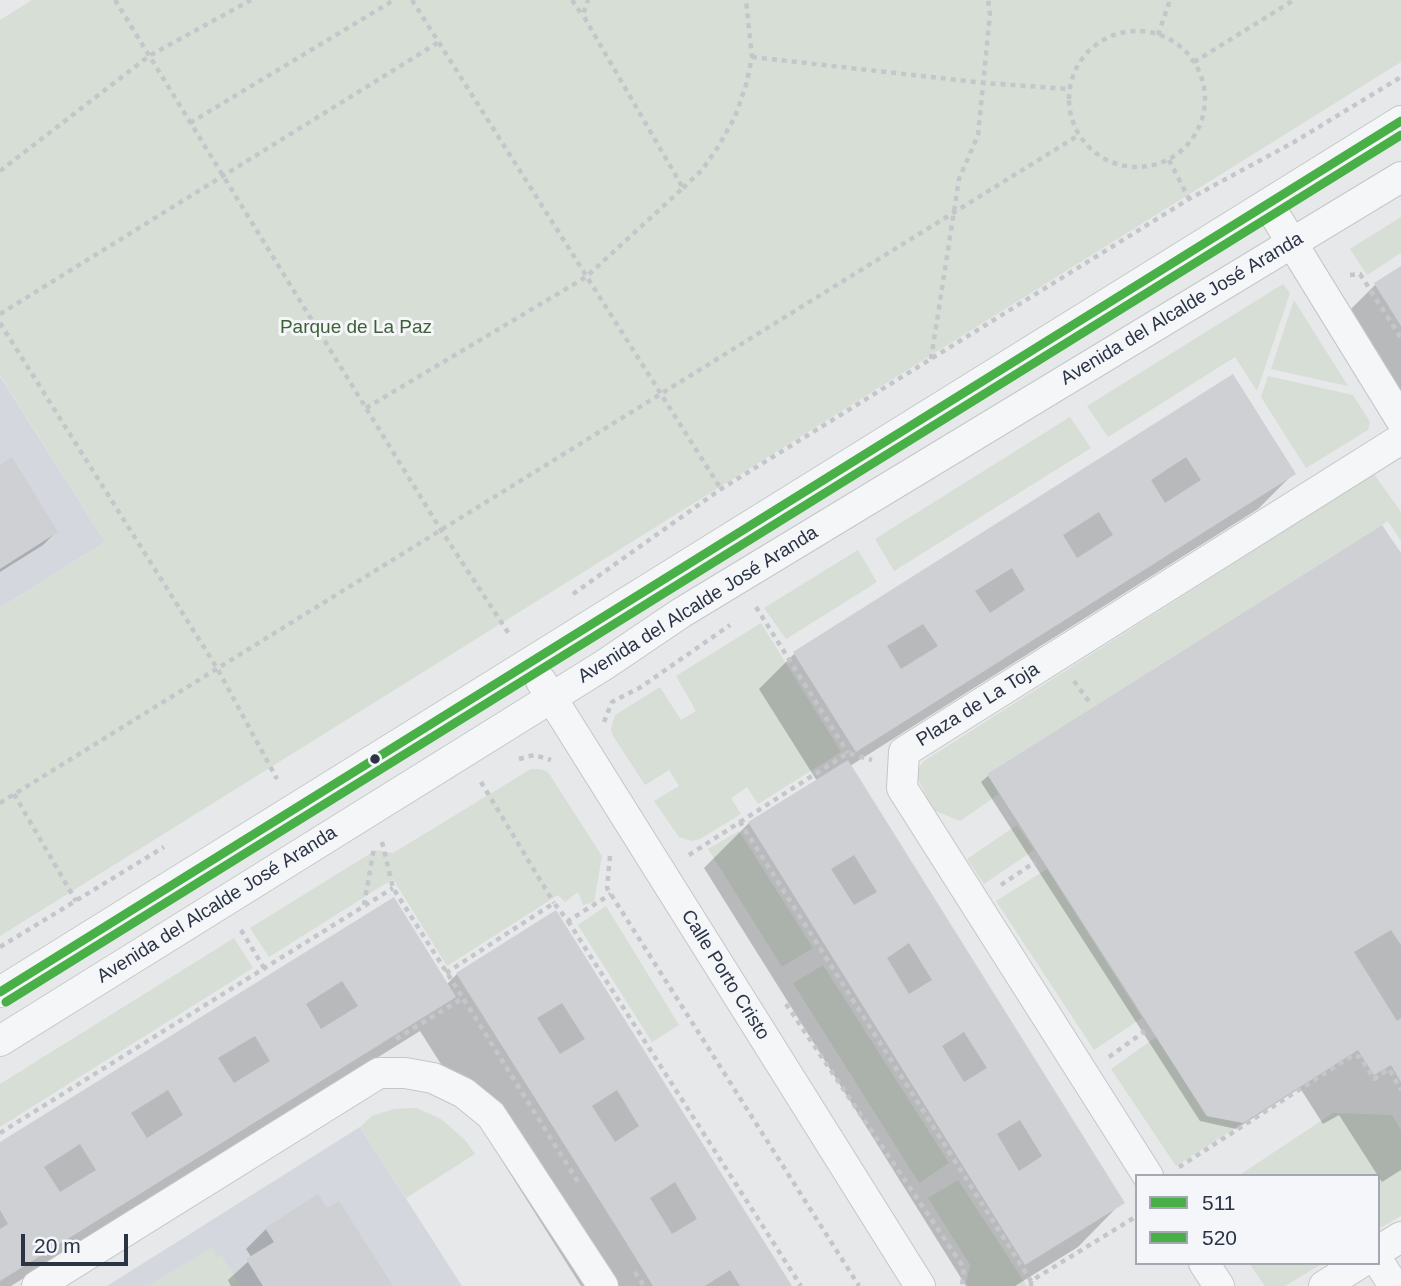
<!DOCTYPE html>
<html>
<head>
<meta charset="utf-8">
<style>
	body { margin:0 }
	#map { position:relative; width:1401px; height:1286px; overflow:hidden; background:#e6e8ea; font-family:Helvetica,sans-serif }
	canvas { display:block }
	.legend { position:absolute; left:1135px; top:1174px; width:245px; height:91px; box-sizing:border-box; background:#f4f6f9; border:2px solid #a4a8b1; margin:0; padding:9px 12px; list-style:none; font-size:21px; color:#2b3445 }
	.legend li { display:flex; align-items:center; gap:14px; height:35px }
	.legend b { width:35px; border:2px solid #a4a8b1 }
	.scale { position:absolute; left:21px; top:1234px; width:107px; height:32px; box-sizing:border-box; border:4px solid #2b3445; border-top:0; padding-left:9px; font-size:21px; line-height:24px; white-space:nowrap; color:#2b3445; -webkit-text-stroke:5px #f4f6f9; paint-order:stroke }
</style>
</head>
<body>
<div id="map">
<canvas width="1401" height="1286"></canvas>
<ul class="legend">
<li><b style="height:9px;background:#48b047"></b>511</li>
<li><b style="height:9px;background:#48b047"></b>520</li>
</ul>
<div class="scale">20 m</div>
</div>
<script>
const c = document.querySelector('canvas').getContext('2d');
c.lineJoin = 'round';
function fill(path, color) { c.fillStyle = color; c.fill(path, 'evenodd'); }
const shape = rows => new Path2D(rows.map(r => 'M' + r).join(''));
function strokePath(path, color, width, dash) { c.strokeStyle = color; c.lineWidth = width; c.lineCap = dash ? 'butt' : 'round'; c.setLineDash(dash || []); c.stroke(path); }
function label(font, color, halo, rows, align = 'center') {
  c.font = font + ' Helvetica,sans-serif'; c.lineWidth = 6; c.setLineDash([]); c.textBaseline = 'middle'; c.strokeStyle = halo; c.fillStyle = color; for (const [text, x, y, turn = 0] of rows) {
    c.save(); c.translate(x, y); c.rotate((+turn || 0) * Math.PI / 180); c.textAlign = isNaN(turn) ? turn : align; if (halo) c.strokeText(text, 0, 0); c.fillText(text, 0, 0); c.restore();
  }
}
fill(shape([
	[0,376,105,542,0,608],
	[360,1127,462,1286,107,1286]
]), '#d4d7dd');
fill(shape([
	[32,0,1401,0,1401,62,0,936,0,608,105,542,0,375,0,20],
	[1401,217,1401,253,1367,275,1350,249],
	[1283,284,1290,293,1257,391,1235,357,1108,437,1087,406],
	[1294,300,1348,386,1271,369],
	[1268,376,1353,395,1370,422,1368,430,1306,468,1261,397],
	[1070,417,1091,448,894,571,875,539],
	[1374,474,1401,512,1401,541,1388,521,987,774,999,794,960,821,933,810,916,775,918,768,924,761],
	[858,550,877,582,786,639,764,608],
	[761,623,841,752,758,804,747,787,731,798,741,814,700,839,692,841,679,837,654,801,679,786,669,770,645,785,613,736,611,729,615,715,660,687,681,720,696,711,676,676],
	[531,769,539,769,548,772,602,856,594,902,583,905,578,892,565,902,558,895,447,966,393,879,269,957,250,928,376,850,393,853],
	[1017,825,1034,850,984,884,967,859],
	[739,831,813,948,782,967,708,849],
	[1047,869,1142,1018,1094,1050,996,901],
	[606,906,679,1025,652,1042,578,925],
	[234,938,253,968,0,1127,0,1084],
	[823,965,949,1163,919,1183,793,983],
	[1156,1037,1206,1116,1243,1123,1176,1166,1111,1069],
	[417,1108,441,1119,466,1141,475,1154,406,1198,360,1127,372,1116,394,1109],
	[1333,1113,1392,1115,1401,1130,1401,1216,1378,1229,1378,1176,1238,1176],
	[958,1180,1027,1286,968,1286,966,1283,970,1265,928,1198],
	[212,1247,217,1257,221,1255,241,1286,148,1286],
	[1249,1263,1323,1263,1285,1286,1265,1286]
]), '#d6ded6');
fill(shape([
	[1401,268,1401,441,1331,329,1375,285],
	[1233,376,1294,473,1258,509,850,766,1122,1202,1078,1247,1015,1286,966,1286,704,868,749,823,817,781,759,689,794,654],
	[0,467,56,532,43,545,0,572],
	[1382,527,1401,557,1401,1170,1382,1182,1339,1115,1323,1124,1300,1088,1236,1129,1200,1121,981,782,988,776],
	[393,900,446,985,457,974,555,913,790,1286,581,1286,420,1031,11,1286,0,1286,0,1145],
	[266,1229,391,1286,231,1286,228,1280,252,1258,246,1249]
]), '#0003');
fill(shape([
	[1401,266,1401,326,1374,283],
	[1233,374,1296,474,856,752,793,652],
	[1186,457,1201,480,1165,503,1151,480],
	[1099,512,1113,535,1077,558,1063,535],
	[1012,568,1025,590,990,613,975,591],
	[923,624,938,646,901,669,887,646],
	[12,457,58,532,0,569,0,465],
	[1382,525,1401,553,1401,945,1391,930,1354,952,1397,1021,1401,1018,1401,1082,1391,1065,1374,1075,1358,1050,1243,1123,1207,1116,987,774],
	[848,760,1125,1203,1025,1265,748,822],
	[854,855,877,892,854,905,831,869],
	[909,943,932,980,909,994,887,958],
	[964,1032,987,1068,964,1082,942,1046],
	[1020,1120,1042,1156,1019,1171,997,1134],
	[394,897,456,997,0,1281,0,1229,8,1224,0,1210,0,1142],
	[342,981,358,1006,321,1029,306,1004],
	[255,1036,270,1061,234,1083,218,1058],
	[168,1090,183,1115,147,1138,131,1113],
	[80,1144,96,1170,60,1192,44,1167],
	[556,910,642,1047,792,1286,740,1286,730,1270,705,1286,653,1286,624,1239,456,973],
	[562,1003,585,1039,560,1054,537,1018],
	[617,1090,639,1126,615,1142,592,1106],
	[675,1182,697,1219,672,1234,650,1198],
	[318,1194,327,1208,339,1201,393,1286,263,1286,246,1259,274,1242,265,1228]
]), '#ced0d3');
const minor = shape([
	[1268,204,1401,420],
	[541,681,920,1286],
	[0,992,1401,121],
	[0,1041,604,665,681,613,1401,177],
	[1148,1176,902,788,904,752,1401,439],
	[1378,1251,1401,1237],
	[1378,1261,1394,1286],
	[1204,1263,1219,1286],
	[37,1286,379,1073,405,1073,433,1078,464,1093,491,1115,603,1286],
	[1324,1286,1360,1263]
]);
strokePath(minor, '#c4c6c8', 32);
strokePath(shape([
	[115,0,441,530,511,637],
	[412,0,721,489],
	[572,0,582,15],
	'1069 99a68 68 0 1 1 136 0a68 68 0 1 1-136 0Z',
	[1158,35,1170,0],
	[752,57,985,83,1069,89],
	[1194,62,1294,0],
	[190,123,394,0],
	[1169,160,1189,199],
	[0,171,149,56,251,0],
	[683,188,702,170,718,147,735,117,746,85,752,57,746,0],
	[1350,275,1360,274,1401,338],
	[0,314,439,42],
	[0,323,217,668,277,779],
	[931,359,959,179,978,135,990,14,988,0],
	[366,408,586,277,683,188,583,15,588,0],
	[573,594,721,489,1189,199,1294,142,1401,77],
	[756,607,848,753],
	[1074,681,1090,703],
	[604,722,612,702,641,687,730,625],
	[519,759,534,755,551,760],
	[481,782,554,903],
	[14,794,76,901],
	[0,803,1079,135],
	[740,822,848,753,872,760],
	[382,842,393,888,463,998],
	[689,855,740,822,1031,1281],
	[610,856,607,888,859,1286],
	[1001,885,1035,862],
	[364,905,374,848],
	[568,921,801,1286],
	[241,930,264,968],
	[0,947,164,847],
	[446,973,554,903,568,921,611,894],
	[786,1004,964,1268,962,1286],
	[396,1039,463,998,580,1185],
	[1109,1057,1145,1031],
	[0,1133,393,888],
	[1179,1167,1353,1055,1360,1057,1374,1079,1389,1069,1401,1090],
	[635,1272,644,1286],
	[1031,1286,1031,1281,1137,1216]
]), '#c5c6ca', 4.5, [5, 5]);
strokePath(minor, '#f5f6f7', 30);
strokePath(shape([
	[0,992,1401,121]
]), '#48b047', 9);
strokePath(shape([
	[6,1002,1401,135]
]), '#48b047', 9);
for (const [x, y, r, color] of [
	[375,759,6,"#2b3445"]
]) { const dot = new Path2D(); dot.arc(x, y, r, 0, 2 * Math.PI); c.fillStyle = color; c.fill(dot); strokePath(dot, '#f4f6f9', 2.5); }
label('19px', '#2b3445', '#f4f6f9', [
	["Avenida del Alcalde José Aranda",1182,309,-31],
	["Avenida del Alcalde José Aranda",698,605,-32],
	["Plaza de La Toja",978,705,-32],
	["Avenida del Alcalde José Aranda",217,905,-32],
	["Calle Porto Cristo",725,975,58]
]);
label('19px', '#3f6138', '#f4f6f9', [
	["Parque de La Paz",356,328]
]);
</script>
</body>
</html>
